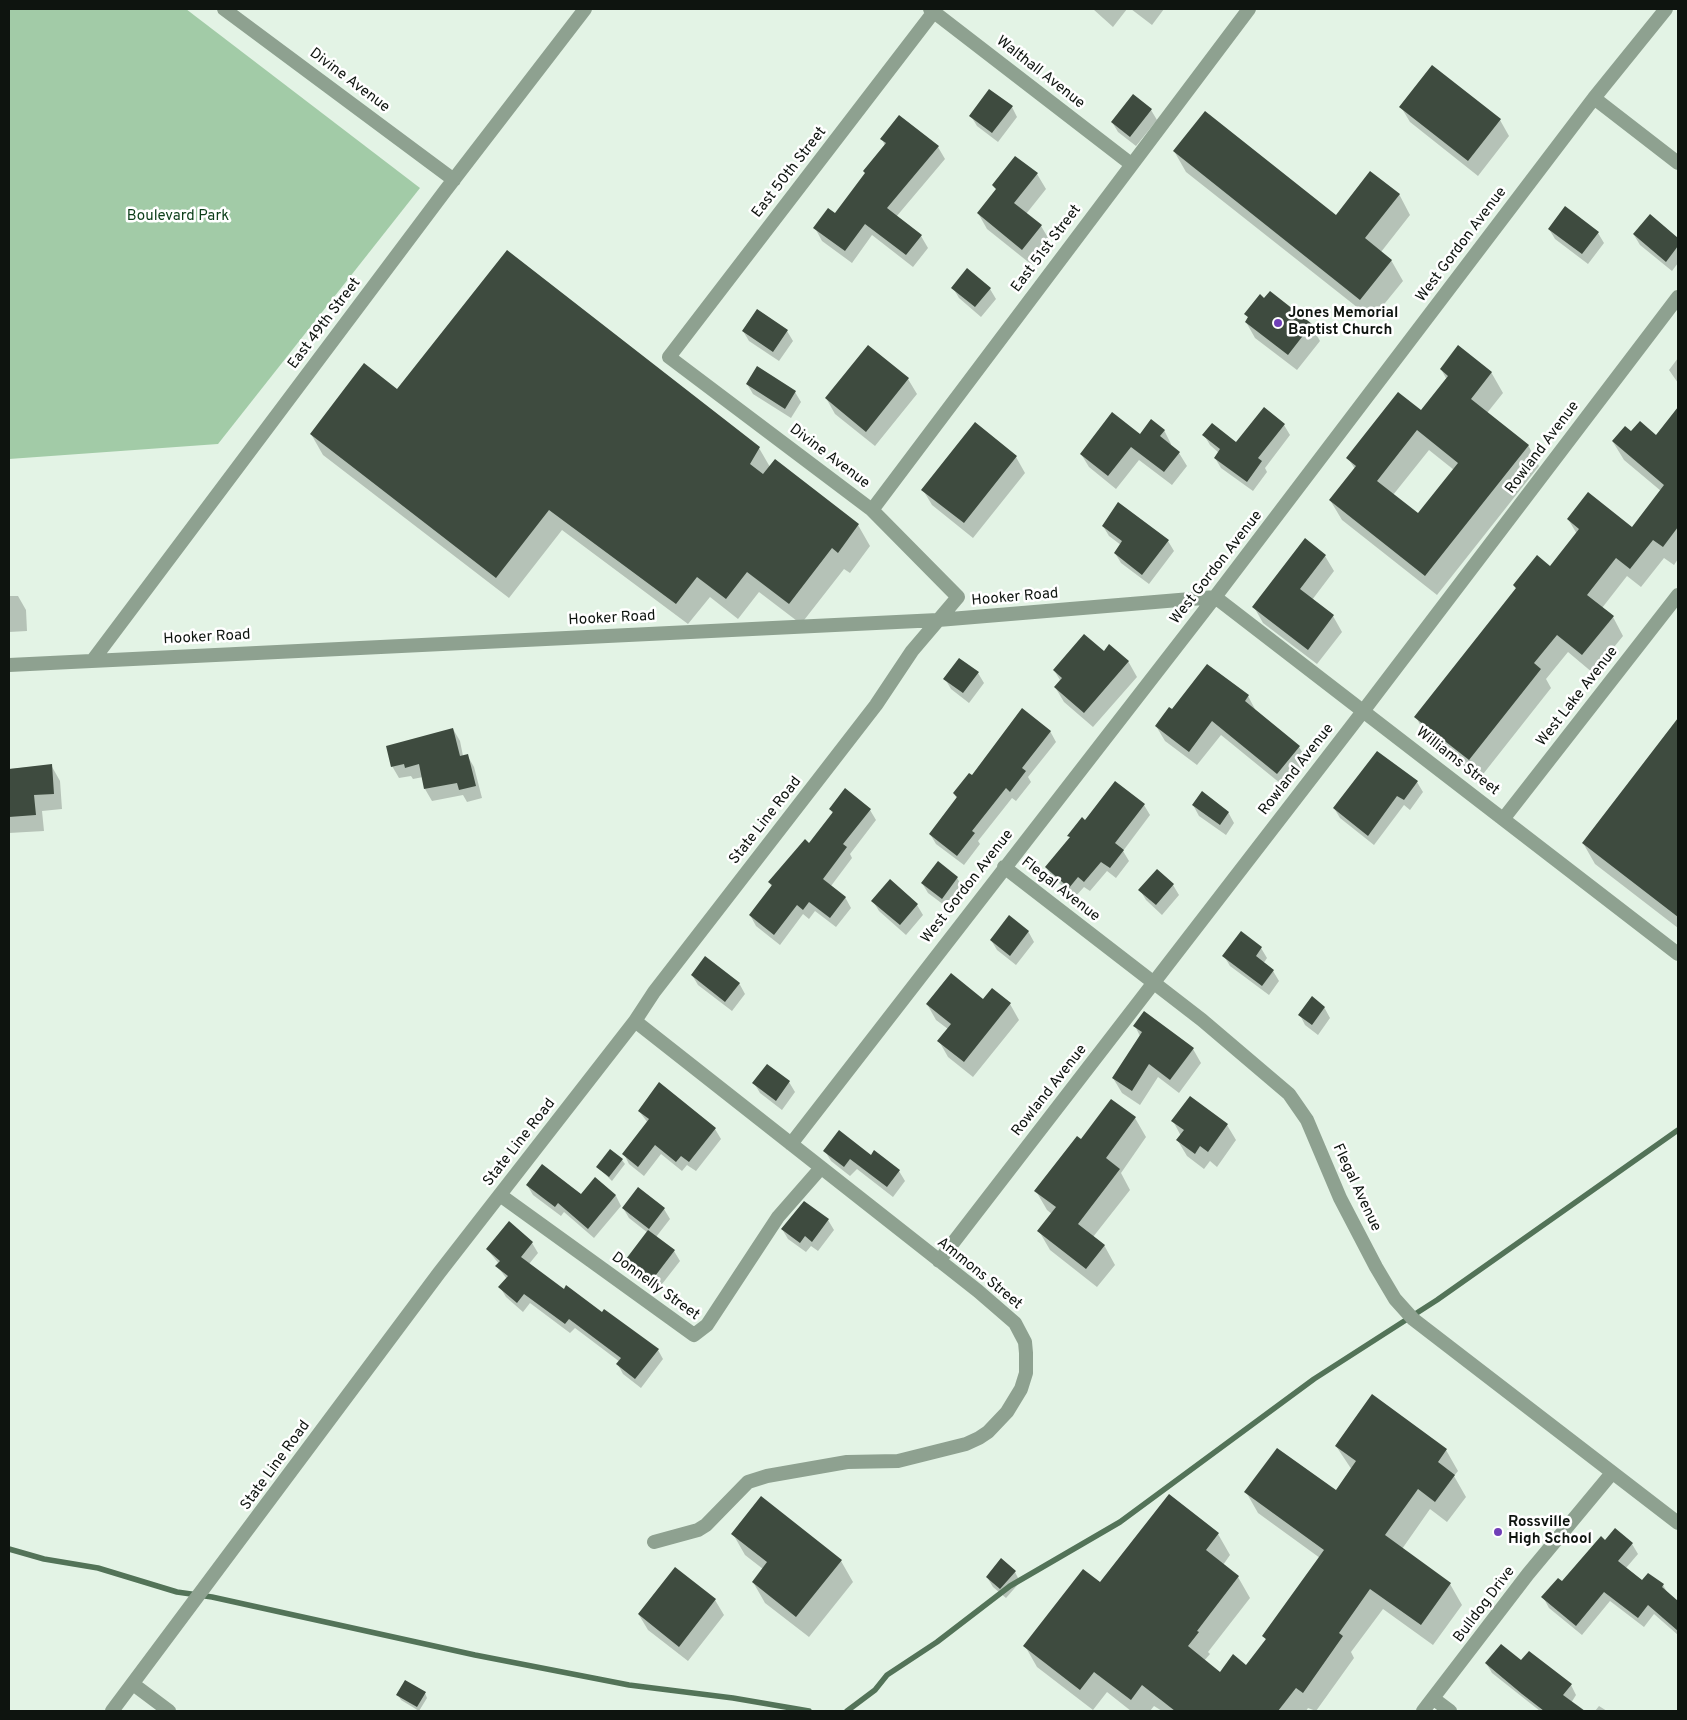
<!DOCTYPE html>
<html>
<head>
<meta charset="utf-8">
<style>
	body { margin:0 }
	#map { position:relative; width:1687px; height:1720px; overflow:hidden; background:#e3f3e5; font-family:Overpass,sans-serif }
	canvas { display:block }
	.frame { position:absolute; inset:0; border:10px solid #0e140f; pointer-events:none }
</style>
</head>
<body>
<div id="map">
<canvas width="1687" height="1720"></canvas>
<div class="frame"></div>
</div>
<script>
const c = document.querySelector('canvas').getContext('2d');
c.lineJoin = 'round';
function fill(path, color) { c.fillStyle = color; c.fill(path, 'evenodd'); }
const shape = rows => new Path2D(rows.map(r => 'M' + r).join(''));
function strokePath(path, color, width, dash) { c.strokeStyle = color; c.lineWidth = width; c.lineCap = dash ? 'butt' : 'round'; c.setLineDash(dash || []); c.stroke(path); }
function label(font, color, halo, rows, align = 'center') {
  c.font = font + ' Overpass,sans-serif'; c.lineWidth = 5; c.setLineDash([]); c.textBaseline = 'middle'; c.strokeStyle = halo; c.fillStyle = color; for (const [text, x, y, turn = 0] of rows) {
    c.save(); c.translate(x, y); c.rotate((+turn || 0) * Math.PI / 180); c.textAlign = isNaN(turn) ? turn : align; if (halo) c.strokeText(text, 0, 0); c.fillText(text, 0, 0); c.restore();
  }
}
fill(shape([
	[9,9,186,9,420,188,218,444,9,459]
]), '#a2cba7');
fill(shape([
	[1093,9,1127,9,1113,27],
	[1131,9,1164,9,1152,25],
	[1012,107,1017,117,998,142,977,126,971,116],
	[1401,107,1500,120,1509,136,1478,176,1410,122],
	[1151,110,1157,120,1136,146,1118,132,1112,122],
	[882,139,938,147,945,159,896,217,921,236,928,248,913,267,872,235,852,263,822,241,815,228,835,214,885,146],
	[1174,151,1336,217,1399,194,1410,215,1381,252,1391,260,1403,281,1372,319,1186,172],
	[1037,174,1046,189,1026,214,1041,226,1050,241,1032,265,987,229,978,213,997,190,994,185],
	[1650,216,1678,240,1678,263,1672,271,1640,245,1634,235],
	[1549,229,1598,233,1604,243,1588,264,1555,239],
	[953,288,990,289,996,299,981,317,959,298],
	[1270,293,1311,325,1320,341,1297,370,1255,338,1246,322,1249,319,1246,314],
	[743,331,787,331,793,341,779,361,749,341],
	[1678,358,1678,383,1669,370],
	[1441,369,1491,372,1503,393,1487,413,1528,445,1539,466,1437,595,1342,520,1330,500,1355,469,1348,458,1421,412,1447,380],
	[1429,450,1454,470,1419,515,1393,495],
	[908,379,917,394,875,446,835,414,826,398],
	[747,384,795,392,801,402,791,418,753,394],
	[397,391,759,448,770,467,775,461,858,525,870,546,850,573,844,569,801,624,759,592,738,619,710,597,688,624,562,530,509,598,323,455,311,434],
	[1678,409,1678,559,1674,565,1664,558,1641,587,1627,576,1602,608,1613,617,1623,636,1593,673,1568,652,1546,679,1551,688,1480,778,1426,736,1416,717,1517,590,1514,585,1551,568,1577,534,1568,519,1632,529,1661,491,1624,460,1613,442,1631,433,1656,437],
	[975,424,1016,457,1025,473,973,538,932,505,923,490],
	[1284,425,1290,435,1265,468,1267,472,1253,491,1221,468,1215,458,1219,453,1210,445,1204,435,1236,444],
	[1164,430,1171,444,1170,446,1179,453,1187,466,1172,485,1139,460,1116,489,1089,467,1081,454],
	[1119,504,1168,541,1174,551,1149,584,1121,563,1115,553,1121,545,1109,536,1103,526],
	[1325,556,1334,571,1312,600,1333,616,1342,632,1317,664,1263,623,1254,607],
	[9,596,18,596,26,610,27,631,9,632],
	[1104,652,1128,661,1137,677,1093,727,1064,702,1055,687,1060,680,1054,670],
	[978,673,984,683,969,703,951,689,945,679],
	[1248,696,1256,711,1299,747,1308,761,1286,788,1221,735,1197,765,1165,741,1156,726,1172,711],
	[1678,719,1678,928,1595,864,1583,843],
	[453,729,460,741,463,756,467,755,474,767,482,798,467,802,463,795,432,801,425,789,423,777,413,779,411,776,399,778,392,766],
	[1050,731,1056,742,1028,777,1031,782,1016,801,1012,798,978,841,980,844,964,865,936,844,930,834,957,799,954,793,973,777],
	[51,765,60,781,62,809,42,811,44,831,9,833,9,769],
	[1115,782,1144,805,1150,815,1123,851,1129,861,1116,878,1107,871,1090,891,1084,887,1075,897,1052,877,1046,867,1071,838,1069,836,1085,821],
	[1417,782,1423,792,1410,810,1404,805,1374,845,1340,818,1334,808],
	[1193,805,1228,812,1234,823,1226,835,1199,816],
	[830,809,870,810,876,820,850,854,852,858,831,886,845,897,851,908,836,927,815,911,809,919,803,914,780,945,756,926,750,915,772,887,769,882,809,845,833,814],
	[938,863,957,878,963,888,948,908,928,893,922,883],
	[890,881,917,905,923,915,906,935,879,911,873,901],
	[1173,885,1179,895,1162,915,1146,900,1140,890],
	[1028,931,1034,942,1016,965,997,950,991,940],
	[1241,932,1261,948,1267,958,1263,964,1273,971,1279,981,1269,995,1230,966,1224,956],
	[692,975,739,983,745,994,732,1011,698,985],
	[983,1000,1010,1004,1019,1020,973,1077,948,1057,939,1041,948,1029,936,1020,927,1004],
	[1324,1007,1330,1018,1318,1035,1305,1025,1300,1015],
	[1135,1026,1193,1049,1201,1063,1179,1093,1158,1077,1140,1105,1122,1093,1113,1078,1140,1036],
	[789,1082,795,1092,782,1110,760,1093,754,1083],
	[1190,1098,1227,1125,1236,1140,1217,1167,1210,1161,1204,1169,1187,1156,1178,1141,1181,1136,1173,1121],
	[1111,1100,1135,1118,1146,1137,1121,1173,1130,1190,1093,1237,1104,1245,1115,1265,1097,1287,1050,1250,1039,1231,1052,1214,1047,1210,1036,1191,1081,1140],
	[639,1111,715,1129,721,1139,696,1171,687,1165,682,1171,661,1154,644,1176,629,1164,624,1154,648,1123],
	[825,1151,871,1156,899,1171,905,1181,893,1197,857,1169,850,1176,831,1161],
	[622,1160,625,1164,612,1181,598,1167],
	[595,1179,616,1196,621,1206,594,1238,564,1212,561,1216,533,1195,527,1185,581,1195],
	[805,1202,828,1220,834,1230,818,1251,811,1246,806,1252,788,1239,782,1229],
	[623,1208,664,1209,670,1219,656,1237,674,1251,680,1261,655,1293,630,1273,624,1263,648,1233,629,1218],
	[509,1223,532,1243,538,1253,529,1264,564,1290,658,1350,663,1359,641,1388,623,1374,618,1365,620,1362,575,1328,570,1333,530,1303,523,1312,506,1297,500,1287,507,1279,497,1266,499,1264,487,1249],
	[1336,1446,1446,1450,1458,1471,1454,1476,1466,1497,1447,1522,1430,1509,1402,1549,1450,1584,1462,1605,1433,1645,1383,1609,1351,1652,1354,1658,1316,1711,1308,1708,1306,1711,1162,1711,1154,1706,1150,1711,1131,1711,1107,1692,1093,1710,1037,1667,1025,1646,1100,1584,1169,1495,1218,1534,1230,1555,1223,1565,1238,1577,1250,1598,1208,1652,1210,1654,1204,1661,1220,1673,1247,1667,1266,1640,1264,1636,1320,1558,1258,1513,1246,1492,1336,1492,1352,1470],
	[733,1534,841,1561,853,1582,809,1637,765,1603,753,1582,763,1569,745,1555],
	[1605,1541,1632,1544,1638,1554,1626,1568,1643,1581,1663,1585,1667,1592,1678,1602,1678,1635,1654,1614,1644,1627,1610,1601,1582,1635,1549,1608,1543,1597,1562,1583],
	[1015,1572,1020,1582,1006,1598,993,1587,987,1577],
	[715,1600,724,1615,688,1661,648,1630,639,1615],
	[1521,1662,1571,1685,1576,1695,1571,1703,1583,1711,1540,1711,1492,1673,1486,1663],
	[425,1693,427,1698,419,1711,401,1700,398,1695],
	[1599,1706,1607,1711,1595,1711]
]), '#0003');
strokePath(shape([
	[9,1549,44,1559,98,1568,177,1592,212,1597,475,1655,629,1685,733,1698,809,1711],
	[847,1711,875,1690,887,1675,937,1642,1010,1586,1120,1522,1314,1379,1437,1300,1678,1130]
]), '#537358', 5.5);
fill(shape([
	[1432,65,1501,119,1468,161,1399,107],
	[989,89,1013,106,992,133,969,116],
	[1133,94,1152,109,1130,137,1111,122],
	[1205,111,1336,215,1370,171,1400,194,1365,238,1392,260,1360,300,1173,151],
	[899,115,939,146,887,208,922,235,906,255,865,224,845,251,813,228,828,208,835,213,865,173,863,171,886,143,880,139],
	[1015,156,1038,173,1014,203,1042,225,1022,250,977,213,996,189,992,185],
	[1565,206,1599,232,1582,254,1548,229],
	[1650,214,1678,238,1678,246,1666,262,1633,234],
	[507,250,760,447,750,464,763,474,775,459,859,524,838,553,832,548,789,604,747,572,726,599,697,577,676,604,549,510,496,578,310,434,364,363,397,389],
	[967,268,991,288,975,307,951,288],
	[1270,291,1312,324,1288,355,1245,322,1248,317,1244,314,1260,294,1264,298],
	[757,309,788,330,773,352,742,331],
	[868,345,909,378,866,432,825,398],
	[1458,345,1492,372,1471,399,1529,445,1425,576,1329,500,1356,466,1346,458,1398,392,1421,410,1448,376,1440,369],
	[1417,430,1458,463,1418,513,1377,481],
	[757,366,796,391,785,409,746,384],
	[1264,407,1285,424,1258,458,1262,461,1247,482,1214,458,1220,449,1202,435,1212,423,1236,442],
	[1678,407,1678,527,1663,547,1653,540,1630,569,1616,558,1587,595,1614,616,1582,655,1557,635,1534,663,1541,669,1469,760,1414,717,1516,588,1513,585,1537,555,1550,566,1579,529,1567,519,1588,492,1632,527,1664,485,1612,441,1625,426,1631,431,1640,421,1656,435],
	[1112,412,1140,434,1151,419,1165,430,1160,436,1180,452,1164,472,1131,447,1108,476,1080,454],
	[975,422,1017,456,964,523,921,490],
	[1118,502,1169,540,1142,575,1114,553,1122,541,1102,526],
	[1305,538,1326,555,1300,589,1334,615,1308,650,1252,607],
	[1084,634,1104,651,1109,644,1129,661,1084,713,1054,687,1062,678,1053,670],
	[959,658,979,672,963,693,943,679],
	[1207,664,1249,695,1245,701,1300,746,1277,774,1212,721,1189,752,1155,726,1169,707,1172,709],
	[1022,708,1051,731,1022,768,1026,771,1010,792,1006,788,972,831,975,833,957,856,929,834,957,797,953,793,969,773,972,775],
	[1678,718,1678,917,1582,843],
	[453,728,460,756,468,754,476,786,459,790,457,783,424,789,419,764,405,768,404,764,391,767,386,746],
	[1377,751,1418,781,1404,800,1397,796,1368,836,1333,808],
	[52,764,54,794,34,795,36,815,9,817,9,769],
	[1115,781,1145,804,1115,843,1124,850,1110,868,1101,862,1084,882,1078,877,1069,888,1045,867,1070,837,1067,836,1082,817,1085,820],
	[845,788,871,809,843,844,847,847,823,879,846,897,830,918,809,902,803,910,797,905,774,935,749,915,772,885,768,882,805,839,809,843,833,812,829,809],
	[1202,791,1229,812,1220,825,1192,805],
	[938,861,958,877,942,899,921,883],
	[1157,869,1174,884,1156,905,1138,890],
	[890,879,918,904,900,925,871,901],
	[1009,915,1029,931,1010,956,990,940],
	[1241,931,1262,947,1256,956,1274,970,1262,986,1222,956],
	[705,956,740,983,725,1002,691,975],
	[951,973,983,999,992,988,1011,1003,964,1062,937,1041,951,1024,926,1004],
	[1312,996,1325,1007,1312,1025,1298,1015],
	[1144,1011,1194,1048,1170,1080,1149,1064,1132,1091,1112,1078,1142,1032,1133,1026],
	[767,1064,790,1081,776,1101,752,1083],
	[659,1082,716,1128,689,1162,681,1156,676,1162,655,1145,638,1167,622,1154,649,1119,638,1111],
	[1190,1096,1228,1124,1208,1152,1200,1146,1195,1154,1176,1140,1184,1130,1171,1121],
	[1111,1099,1136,1117,1106,1158,1120,1169,1078,1224,1105,1245,1086,1269,1037,1231,1056,1207,1034,1191,1077,1136,1081,1139],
	[839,1130,871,1155,874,1150,900,1170,887,1187,850,1159,844,1167,823,1151],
	[610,1149,623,1159,609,1177,596,1167],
	[542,1164,581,1194,595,1177,616,1195,588,1229,558,1203,555,1207,526,1185],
	[638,1187,665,1208,649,1229,622,1208],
	[804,1201,829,1219,812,1242,805,1236,800,1243,781,1229],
	[509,1221,533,1242,521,1257,564,1289,566,1285,602,1312,604,1309,659,1349,635,1379,616,1364,621,1358,569,1319,565,1324,524,1294,517,1303,498,1287,508,1276,495,1266,500,1261,486,1249],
	[648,1230,675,1250,649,1284,623,1263],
	[1372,1394,1447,1449,1438,1462,1455,1475,1435,1502,1418,1489,1385,1535,1451,1583,1421,1625,1370,1589,1339,1633,1343,1636,1303,1693,1296,1688,1278,1711,1175,1711,1142,1685,1131,1700,1094,1672,1080,1690,1023,1646,1083,1569,1100,1582,1169,1494,1219,1533,1206,1550,1239,1576,1197,1631,1199,1632,1188,1646,1220,1672,1233,1654,1246,1665,1266,1639,1262,1636,1324,1550,1244,1492,1277,1448,1336,1490,1356,1461,1335,1446],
	[761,1496,842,1560,796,1617,752,1582,767,1562,731,1534],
	[1615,1528,1633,1543,1618,1561,1642,1580,1648,1573,1664,1584,1662,1587,1678,1601,1678,1631,1648,1605,1638,1618,1604,1592,1576,1626,1541,1597,1558,1578,1562,1581,1601,1536,1605,1540],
	[1001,1558,1016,1571,1000,1589,986,1577],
	[675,1567,716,1599,679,1647,638,1614],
	[1501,1644,1521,1660,1529,1651,1572,1684,1563,1695,1585,1711,1544,1711,1522,1694,1485,1663],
	[405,1680,426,1692,417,1707,396,1695]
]), '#3e4b3f');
strokePath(shape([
	[224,9,454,180],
	[930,9,1131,164],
	[1594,98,1678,163],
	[872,510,1249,9],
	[93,660,445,191,585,9],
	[9,665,938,620,1215,597,1678,954],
	[1504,818,1678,595],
	[1004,867,1202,1020,1289,1094,1307,1120,1340,1198,1376,1267,1395,1299,1413,1319,1678,1523],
	[635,1021,978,1291,1015,1323,1025,1342,1026,1353,1026,1373,1021,1389,1007,1412,988,1432,979,1438,966,1444,898,1461,847,1462,767,1476,748,1482,706,1525,698,1530,654,1542],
	[791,1144,1215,597,1594,98,1666,9],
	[500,1195,694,1335,707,1325,778,1217,820,1169],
	[939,1261,1364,710,1678,297],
	[133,1684,169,1711],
	[1434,1699,1450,1711],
	[112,1711,439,1273,635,1021,654,992,876,705,912,651,958,597,872,510,669,357,936,9],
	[1423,1711,1528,1574,1612,1473]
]), '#8ea190', 14);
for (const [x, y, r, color] of [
	[1278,323,5,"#703fb7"],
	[1498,1532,5,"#703fb7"]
]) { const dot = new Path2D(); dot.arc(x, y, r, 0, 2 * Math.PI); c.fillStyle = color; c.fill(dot); strokePath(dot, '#fff', 2); }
label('15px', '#0e140f', '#fff', [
	["Walthall Avenue",1040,73,38],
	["Divine Avenue",349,81,37],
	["East 50th Street",790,173,-52],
	["West Gordon Avenue",1462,245,-53],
	["East 51st Street",1047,249,-53],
	["East 49th Street",325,324,-53],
	["Rowland Avenue",1543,448,-53],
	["Divine Avenue",829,457,37],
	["West Gordon Avenue",1217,568,-52],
	["Hooker Road",1015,598,-5],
	["Hooker Road",612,619,-3],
	["Hooker Road",207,638,-3],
	["West Lake Avenue",1578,697,-52],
	["Williams Street",1457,762,38],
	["Rowland Avenue",1297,770,-52],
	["State Line Road",766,821,-52],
	["West Gordon Avenue",968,887,-52],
	["Flegal Avenue",1060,890,38],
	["Rowland Avenue",1050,1091,-52],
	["State Line Road",520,1143,-52],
	["Flegal Avenue",1356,1188,65],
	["Ammons Street",979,1274,39],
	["Donnelly Street",655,1287,36],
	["State Line Road",276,1466,-54],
	["Bulldog Drive",1485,1605,-53]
]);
label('15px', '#0b3d18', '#fff', [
	["Boulevard Park",178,217]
]);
label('bold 15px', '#0e140f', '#fff', [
	["Jones Memorial",1288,314],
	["Baptist Church",1288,331],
	["Rossville",1508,1523],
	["High School",1508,1540]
], 'left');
</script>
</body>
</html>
